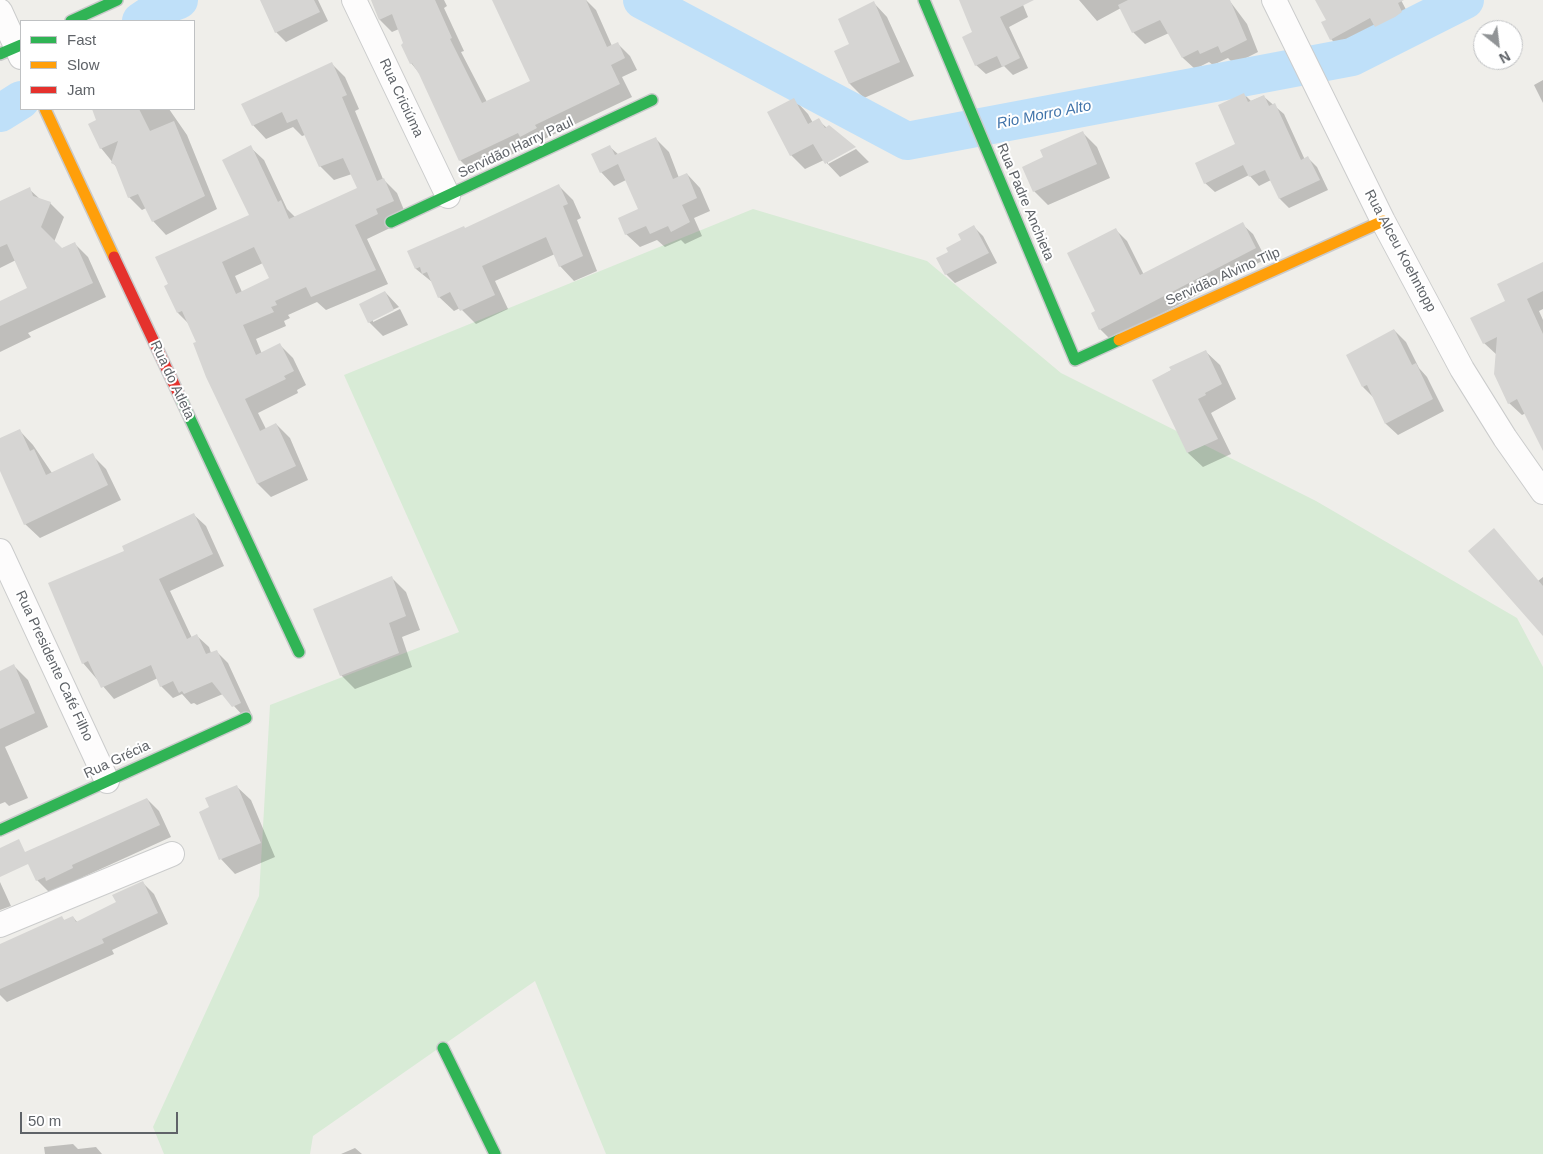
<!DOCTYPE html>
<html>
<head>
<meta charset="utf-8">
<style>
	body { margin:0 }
	#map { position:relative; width:1543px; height:1154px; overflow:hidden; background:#efeeea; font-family:Arial,sans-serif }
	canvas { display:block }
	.legend { position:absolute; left:20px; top:20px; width:175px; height:90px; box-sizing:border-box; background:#fff; border:1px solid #bfc1c3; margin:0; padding:6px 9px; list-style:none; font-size:15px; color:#5f6368 }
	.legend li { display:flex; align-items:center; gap:10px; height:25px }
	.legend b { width:25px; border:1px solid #bfc1c3 }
	.north { position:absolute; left:1473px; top:20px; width:50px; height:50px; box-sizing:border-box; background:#fff; border:1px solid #bfc1c3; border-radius:50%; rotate:151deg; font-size:14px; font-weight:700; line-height:20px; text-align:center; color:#5f6368 }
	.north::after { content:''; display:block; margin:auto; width:18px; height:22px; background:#919496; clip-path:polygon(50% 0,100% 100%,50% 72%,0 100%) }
	.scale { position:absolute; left:20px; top:1112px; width:158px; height:22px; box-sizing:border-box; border:2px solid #5f6368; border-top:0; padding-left:6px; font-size:15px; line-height:18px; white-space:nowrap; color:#5f6368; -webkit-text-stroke:4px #fff; paint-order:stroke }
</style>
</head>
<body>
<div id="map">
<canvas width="1543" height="1154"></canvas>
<ul class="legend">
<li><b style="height:6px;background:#30b455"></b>Fast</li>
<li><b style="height:6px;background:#ff9f0a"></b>Slow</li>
<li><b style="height:6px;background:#e5322d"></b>Jam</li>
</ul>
<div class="north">N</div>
<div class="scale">50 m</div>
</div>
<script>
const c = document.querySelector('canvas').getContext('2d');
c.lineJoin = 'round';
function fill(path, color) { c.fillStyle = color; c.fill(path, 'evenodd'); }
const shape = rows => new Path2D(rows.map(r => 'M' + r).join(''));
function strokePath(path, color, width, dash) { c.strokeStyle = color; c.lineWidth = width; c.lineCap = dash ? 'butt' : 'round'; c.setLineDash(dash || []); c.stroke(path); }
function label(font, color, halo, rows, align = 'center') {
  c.font = font + ' Arial,sans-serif'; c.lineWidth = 4; c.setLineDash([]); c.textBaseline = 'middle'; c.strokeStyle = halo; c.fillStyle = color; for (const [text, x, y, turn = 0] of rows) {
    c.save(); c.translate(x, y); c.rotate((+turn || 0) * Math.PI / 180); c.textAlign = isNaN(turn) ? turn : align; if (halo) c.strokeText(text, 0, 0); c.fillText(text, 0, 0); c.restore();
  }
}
fill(shape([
	[753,209,927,261,1061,373,1316,501,1517,618,1543,667,1543,1154,606,1154,535,981,313,1136,310,1154,164,1154,153,1127,259,896,270,705,459,632,344,375]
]), '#d8ebd6');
fill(shape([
	[270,0,318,0,328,21,286,42,276,32],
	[372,0,444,0,447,6,444,8,464,51,461,52,487,102,531,82,494,0,586,0,596,10,612,46,618,44,630,56,637,70,622,77,632,97,473,173,460,160,420,74,411,63,399,29,392,32,380,20],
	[960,0,1021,0,1028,17,1009,27,1028,68,1013,75,1004,66,986,74,976,65,973,33],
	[1079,0,1229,0,1247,24,1258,52,1234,64,1228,58,1213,65,1209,62,1195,69,1183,58,1169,33,1145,44,1133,32,1121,8,1097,21],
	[1317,0,1401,0,1414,25,1389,40,1381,32,1344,52,1331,39,1327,20],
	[873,2,887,17,914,76,864,98,850,84,836,52,851,45],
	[331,63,345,77,359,109,355,111,383,179,397,193,406,215,390,228,367,239,388,284,326,310,317,302,288,315,290,318,284,321,286,326,256,339,262,354,280,345,293,358,306,385,297,390,298,393,258,413,266,429,276,424,290,438,308,480,271,497,258,484,189,324,178,313,166,286,251,216,250,147,264,160,287,209,295,217,359,188,352,174,334,180,320,166,305,135,302,136,293,127,266,139,253,125],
	[263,263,270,279,242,292,235,276],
	[1543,80,1543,103,1534,85],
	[1244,94,1251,101,1263,96,1284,114,1305,160,1308,158,1317,167,1328,190,1289,208,1280,199,1271,180,1259,186,1249,175,1215,192,1205,183,1237,144],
	[794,99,808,114,813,123,818,120,827,128,828,164,856,149,869,162,840,177,824,160,805,169,791,155],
	[97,109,169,109,187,135,217,209,166,235,153,221,146,208,142,210,129,197,118,169,101,148],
	[1083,133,1097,147,1110,178,1048,205,1034,191,1045,158],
	[656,139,669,152,679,178,687,174,700,188,710,211,694,218,702,236,685,244,681,240,665,247,657,240,640,247,626,234,639,210,626,180,614,186,601,172,610,147,619,155],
	[559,186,573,200,581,218,577,220,597,271,574,281,560,266,555,254,495,281,508,309,476,324,460,308,454,311,439,297,432,282,416,269,409,251,466,229],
	[29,189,41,200,50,203,64,217,54,242,61,249,74,243,88,257,106,297,28,333,31,337,0,352,0,302,28,289,16,260,0,268,0,202],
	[1242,224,1253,234,1266,259,1111,340,1100,329,1097,311,1116,230,1127,241,1144,275],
	[974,227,983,236,997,263,955,283,946,274,950,252],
	[1543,263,1543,309,1539,311,1543,320,1543,442,1526,413,1522,415,1509,403,1497,355,1484,343,1507,301],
	[385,292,399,307,373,319,373,322,400,309,408,325,383,336,369,322],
	[1394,330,1406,342,1419,368,1427,377,1444,411,1398,435,1386,424,1375,399,1363,387],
	[1205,351,1220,365,1236,399,1211,413,1231,454,1203,467,1188,453,1154,380],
	[19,430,33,445,52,473,92,455,106,469,121,500,40,538,25,524,0,467,0,440],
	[194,515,206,526,224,566,170,591,192,638,197,636,209,647,211,653,216,651,228,663,252,715,245,718,223,694,197,705,194,703,191,704,182,694,173,698,161,686,158,678,114,699,83,663,126,551],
	[1543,577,1543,635,1538,581],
	[392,578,406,592,420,630,402,637,412,667,355,689,341,675],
	[14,666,28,680,48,727,5,747,28,798,9,806,5,802,0,804,0,672],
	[236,786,251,800,275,857,235,874,221,859,200,812,211,808],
	[147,799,159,811,171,837,83,877,84,880,59,892,56,889,49,892,37,880],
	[0,882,11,906,0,910],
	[142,882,154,894,168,924,112,950,114,954,7,1002,0,995,0,946,62,918,65,921,73,917,78,923,117,903],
	[73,1144,78,1149,96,1147,102,1154,45,1154,44,1147],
	[355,1148,362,1154,341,1154]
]), '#0003');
strokePath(shape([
	[642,0,907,141,1352,57,1465,0],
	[141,21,165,5,179,0],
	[0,113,21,100]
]), '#bfe0f9', 38);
fill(shape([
	[260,0,314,0,320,12,275,33],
	[371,0,435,0,452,38,450,39,482,103,530,81,492,0,586,0,607,47,618,42,625,58,611,65,620,84,535,125,537,128,520,137,518,133,459,161,419,74,412,63,410,64,401,45,403,43,392,14,379,20],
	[959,0,1034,0,1000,17,1020,58,1002,67,997,56,975,66,962,37,972,32],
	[1128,0,1230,0,1247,40,1221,53,1218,46,1200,54,1198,50,1182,58,1160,20,1132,33,1118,5],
	[1315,0,1404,0,1398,3,1402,12,1395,17,1375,27,1370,18,1330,40,1321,22,1326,20],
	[874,1,900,62,849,84,834,51,849,44,838,19],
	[332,62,347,95,342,97,377,181,384,178,394,201,376,209,378,214,355,225,376,270,311,297,306,287,275,301,277,305,271,307,274,312,243,325,256,355,280,343,294,371,284,376,286,379,245,399,260,431,276,423,296,466,257,484,206,377,193,343,196,342,182,311,177,313,164,286,168,284,155,257,249,215,222,160,251,145,278,202,281,200,289,219,357,188,343,158,319,167,297,119,287,123,282,112,252,126,241,104],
	[254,247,269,278,236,294,222,262],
	[1244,93,1248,102,1264,95,1269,106,1275,103,1301,160,1308,156,1320,180,1279,199,1265,170,1249,177,1243,165,1204,184,1195,163,1235,144,1218,105],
	[794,98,808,124,819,118,825,128,829,125,856,147,825,164,813,144,790,156,767,112],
	[92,109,139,109,150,131,174,121,205,196,152,222,138,194,128,198,115,165,111,163,118,141,100,149,88,124,96,120],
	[1083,131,1097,164,1033,192,1022,167,1043,157,1040,150],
	[656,137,673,179,687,173,697,198,682,205,690,222,671,232,668,226,650,234,646,226,625,235,618,218,638,209,618,164,600,173,591,154,610,145,615,155],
	[559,184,568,204,563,206,583,256,559,267,546,237,482,266,495,295,460,311,450,292,438,298,427,272,422,274,420,267,415,269,407,251,464,226,465,228],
	[30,187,33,196,51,202,41,227,62,248,75,242,93,283,0,326,0,301,27,288,7,244,0,247,0,201],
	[1243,222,1256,248,1099,330,1091,313,1095,311,1067,253,1116,228,1140,275],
	[974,225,989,253,945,275,936,258,948,252,946,248,961,240,958,234],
	[1543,262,1543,291,1527,299,1543,334,1543,451,1517,399,1508,404,1494,374,1497,337,1483,344,1470,318,1505,301,1497,284],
	[385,291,394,310,368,323,359,304],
	[1394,329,1412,365,1416,363,1433,399,1385,424,1367,385,1362,387,1346,355],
	[1206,350,1222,384,1205,393,1206,395,1198,399,1218,439,1187,453,1152,380,1171,370,1169,367],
	[20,429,30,451,34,449,46,475,93,453,108,485,24,525,0,471,0,438],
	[194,513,213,554,159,579,187,639,197,634,206,654,217,650,241,703,232,707,212,682,184,694,182,691,179,693,173,681,160,687,151,665,101,688,88,661,82,664,48,583,124,551,122,546],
	[1494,528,1543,586,1543,636,1468,551],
	[392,576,406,616,389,623,399,653,340,676,313,609],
	[14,664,35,713,0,729,0,671],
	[237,785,261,843,219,860,199,812,209,807,205,798],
	[147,798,160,825,72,865,73,868,46,881,45,877,36,881,28,864,0,877,0,848,19,839,25,852],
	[143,881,158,913,102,939,104,943,0,989,0,944,62,916,64,920,73,916,76,922,116,902,112,895]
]), '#d6d5d3');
const street = shape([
	[354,0,448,196],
	[1274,0,1383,221,1462,369,1505,438,1543,492],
	[0,11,21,57],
	[0,551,107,781],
	[0,925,172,854]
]);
const fast = shape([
	[924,0,1075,360,1119,340],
	[71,21,117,0],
	[0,54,21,45],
	[391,222,652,100],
	[180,397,299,652],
	[0,830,246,718],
	[443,1048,495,1154]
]);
const slow = shape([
	[45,109,114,257],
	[1119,340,1383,221]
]);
const jam = shape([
	[114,257,180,397]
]);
strokePath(street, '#cbcccc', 26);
strokePath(fast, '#cacacb', 14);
strokePath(slow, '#cacacb', 14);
strokePath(jam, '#cacacb', 14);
strokePath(street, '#fdfcfc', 24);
strokePath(fast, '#30b455', 11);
strokePath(slow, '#ff9f0a', 11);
strokePath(jam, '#e5322d', 11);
label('14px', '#5f6368', '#fff', [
	["Rua Criciúma",401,98,65],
	["Servidão Harry Paul",516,148,-25],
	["Rua Padre Anchieta",1025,202,67],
	["Rua Alceu Koehntopp",1400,251,62],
	["Servidão Alvino Tilp",1223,277,-24],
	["Rua do Atleta",172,380,65],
	["Rua Presidente Café Filho",54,666,65],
	["Rua Grécia",117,760,-25]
]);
label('italic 15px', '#4174aa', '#fff', [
	["Rio Morro Alto",1044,115,-11]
]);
</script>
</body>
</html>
